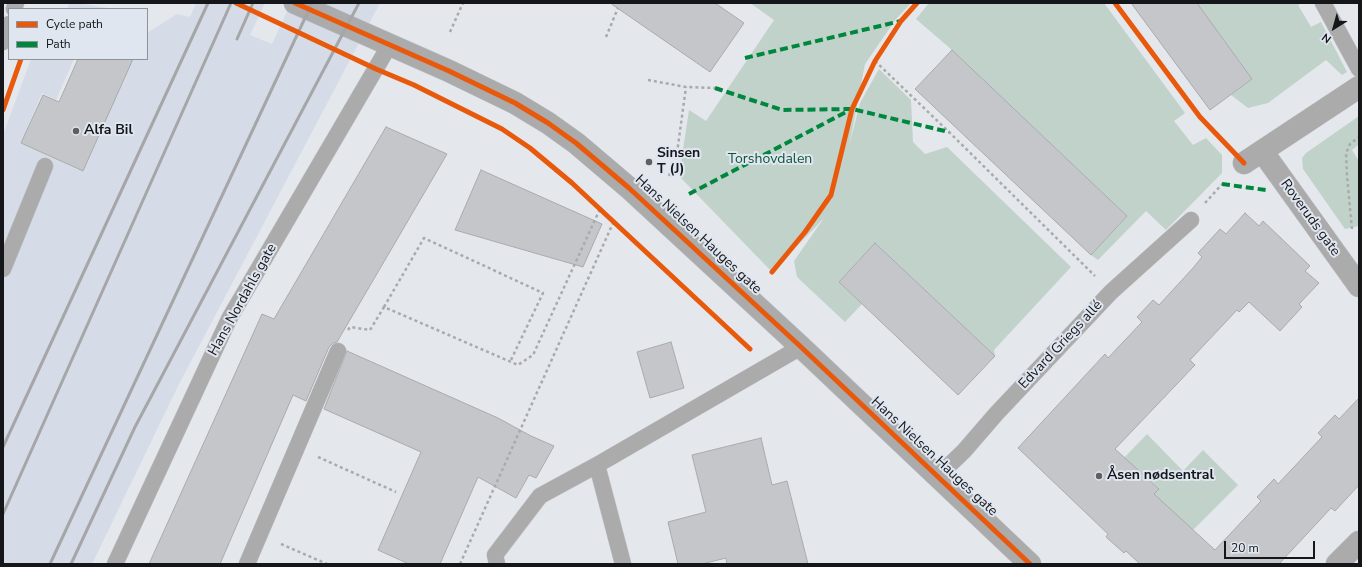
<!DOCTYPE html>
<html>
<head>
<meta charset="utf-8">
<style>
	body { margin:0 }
	#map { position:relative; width:1362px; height:567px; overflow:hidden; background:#e4e7ec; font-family:"Nunito Sans",sans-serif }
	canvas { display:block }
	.frame { position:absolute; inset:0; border:4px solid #141619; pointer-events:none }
	.legend { position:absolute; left:8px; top:8px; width:140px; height:52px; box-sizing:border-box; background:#e0e6f0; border:1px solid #8e939a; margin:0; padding:5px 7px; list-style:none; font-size:12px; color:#141619 }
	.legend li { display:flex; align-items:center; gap:8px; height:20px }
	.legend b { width:20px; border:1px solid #8e939a }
	.north { position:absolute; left:1314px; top:8px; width:40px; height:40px; -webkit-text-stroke:3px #e0e6f0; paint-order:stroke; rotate:217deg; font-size:11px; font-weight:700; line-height:16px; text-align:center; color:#141619 }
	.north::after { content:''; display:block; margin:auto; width:14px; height:18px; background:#141619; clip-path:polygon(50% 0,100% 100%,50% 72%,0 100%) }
	.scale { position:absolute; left:1224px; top:541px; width:91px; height:18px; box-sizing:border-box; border:2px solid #141619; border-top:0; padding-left:5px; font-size:12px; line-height:14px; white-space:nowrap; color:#141619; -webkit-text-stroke:3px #e0e6f0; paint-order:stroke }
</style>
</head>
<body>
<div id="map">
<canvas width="1362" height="567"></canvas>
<div class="frame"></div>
<ul class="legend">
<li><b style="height:5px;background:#e8590c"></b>Cycle path</li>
<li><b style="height:5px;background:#00873e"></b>Path</li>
</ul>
<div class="north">N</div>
<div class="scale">20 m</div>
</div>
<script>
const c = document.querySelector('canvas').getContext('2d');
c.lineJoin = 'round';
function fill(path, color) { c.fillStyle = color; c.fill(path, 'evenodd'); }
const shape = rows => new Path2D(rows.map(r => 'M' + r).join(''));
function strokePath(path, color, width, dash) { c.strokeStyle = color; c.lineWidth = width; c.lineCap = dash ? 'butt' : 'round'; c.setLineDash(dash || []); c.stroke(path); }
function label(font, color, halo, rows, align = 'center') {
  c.font = font + ' "Nunito Sans",sans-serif'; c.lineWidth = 4; c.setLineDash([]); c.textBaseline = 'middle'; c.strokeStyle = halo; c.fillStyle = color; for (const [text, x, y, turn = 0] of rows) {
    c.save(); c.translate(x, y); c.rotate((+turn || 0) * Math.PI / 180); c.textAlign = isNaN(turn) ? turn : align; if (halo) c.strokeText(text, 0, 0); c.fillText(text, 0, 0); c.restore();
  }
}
fill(shape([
	[69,3,77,3,114,9,67,9],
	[196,3,265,3,250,35,272,44,291,3,380,3,178,386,92,564,3,564,3,135,31,59,74,59,56,100,42,93,21,143,79,170,130,59,147,59,147,33,177,14,190,17]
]), '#d5dce7');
fill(shape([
	[750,3,911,3,896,19,865,64,849,146,860,103,879,69,911,100,913,142,925,154,947,147,1071,267,994,350,995,356,875,243,839,282,862,304,845,322,797,277,794,261,824,218,772,272,679,176,689,110,706,121,774,20],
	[929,3,1104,3,1185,113,1174,121,1193,145,1206,138,1222,155,1222,173,1166,230,1146,211,1098,260,1091,255,1127,216,952,50,916,19],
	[1197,3,1302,3,1298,5,1311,27,1321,22,1347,72,1342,75,1326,60,1268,103,1248,108,1231,95,1252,79],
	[1359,116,1359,144,1352,150,1359,161,1359,226,1345,229,1303,169,1302,158,1306,153],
	[1147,434,1183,471,1203,450,1238,485,1193,530,1151,497,1159,488,1142,473,1119,463]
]), '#c1d2ca');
const building = shape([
	[610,3,715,3,744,23,710,72,610,3],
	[1131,3,1197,3,1252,79,1210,110,1131,3],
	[952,50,1127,216,1091,255,915,89,952,50],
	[78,59,133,59,83,171,21,143,43,95,59,102,78,59],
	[386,127,447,154,337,342,333,343,329,347,306,401,293,395,220,564,149,564,262,314,274,319,386,127],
	[481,170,602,224,583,267,455,230,481,170],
	[1245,213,1259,226,1263,221,1282,239,1310,266,1305,271,1319,283,1299,304,1302,307,1280,331,1249,302,1239,312,1237,310,1190,360,1195,365,1115,449,1159,489,1154,494,1215,550,1261,501,1257,497,1274,479,1278,484,1322,437,1318,433,1335,415,1339,419,1359,398,1359,485,1335,511,1331,508,1279,564,1140,564,1126,551,1124,553,1106,537,1108,534,1018,448,1105,354,1108,358,1142,322,1137,317,1153,300,1159,305,1193,268,1202,257,1198,253,1220,229,1226,234,1245,213],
	[875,243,995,356,958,395,839,282,875,243],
	[671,342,684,388,650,398,637,352,671,342],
	[347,351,498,418,531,436,554,446,536,478,529,475,516,498,478,477,440,564,409,564,378,550,421,452,324,409,347,351],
	[761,438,772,485,787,481,808,564,727,564,726,558,702,564,678,564,668,522,706,512,692,455,761,438]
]);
fill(building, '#c4c6ca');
strokePath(building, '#a9aaae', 1);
const lane = shape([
	[1323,3,1359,69],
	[14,9,16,3],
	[3,42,9,24],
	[3,269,45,166],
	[597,465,623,564],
	[937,477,964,451,996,414,1111,292,1191,220],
	[115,564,229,319,389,46],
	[247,564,338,351],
	[497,564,495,555,540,496,597,465,801,347]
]);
const street = shape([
	[1262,151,1359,286],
	[1244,163,1359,87],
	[1337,564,1359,542]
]);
const secondary = shape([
	[295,3,449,71,515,103,548,123,576,143,629,188,801,347,1030,564]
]);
strokePath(lane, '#bfc1c5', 17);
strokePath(street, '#bfc1c5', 23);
strokePath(secondary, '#bfc1c5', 23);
strokePath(shape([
	[450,32,463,3],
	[606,37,618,8],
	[875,61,949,132,1095,276],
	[648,80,686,87,715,88],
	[669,176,677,153,686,87],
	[1205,203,1225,181],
	[1352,229,1347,176,1346,153,1350,144,1359,137],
	[384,307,424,238,543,293,510,362],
	[348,330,350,327,370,330,384,307,518,365,533,355,600,209],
	[318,457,396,492],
	[281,544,327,564],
	[460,564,614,221]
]), '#a9abab', 2.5, [3, 3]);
strokePath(lane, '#acabac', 16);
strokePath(street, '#acabac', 22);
strokePath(secondary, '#ababac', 22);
strokePath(shape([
	[237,39,253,3],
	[3,447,208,3],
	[3,514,231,3],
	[50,564,312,3],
	[71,564,135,427,359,3]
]), '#a6a6a8', 3);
strokePath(shape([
	[745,58,901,21],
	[715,88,782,110,852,109,949,132],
	[1222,184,1266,190],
	[689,194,850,110]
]), '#00873e', 4, [8, 4]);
strokePath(shape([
	[236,3,376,69,414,85,502,129,530,148,572,183,750,349],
	[295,3,449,71,515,103,548,123,576,143,629,188,801,347,1030,564],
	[1115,3,1200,117,1244,163],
	[3,110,21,59],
	[772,272,805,232,831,195,852,109,875,61,901,21,917,3]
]), '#e8590c', 5);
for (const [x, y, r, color] of [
	[76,131,4,"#5d5f63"],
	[649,162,4,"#5d5f63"],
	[1099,476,4,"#5d5f63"]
]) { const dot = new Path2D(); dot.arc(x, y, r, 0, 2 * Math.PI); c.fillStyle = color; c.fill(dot); strokePath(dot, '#e0e6f0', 1.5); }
label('bold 14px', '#141619', '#e0e6f0', [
	["Alfa Bil",84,131],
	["Sinsen",657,154],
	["T (J)",657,170],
	["Åsen nødsentral",1107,476]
], 'left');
label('14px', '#0c5633', '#e0e6f0', [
	["Torshovdalen",770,160]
]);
label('14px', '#141619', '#e0e6f0', [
	["Roveruds gate",1310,218,54],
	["Hans Nielsen Hauges gate",698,235,43],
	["Hans Nordahls gate",243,300,-61],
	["Edvard Griegs allé",1061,345,-47],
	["Hans Nielsen Hauges gate",934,457,43]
]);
</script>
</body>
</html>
